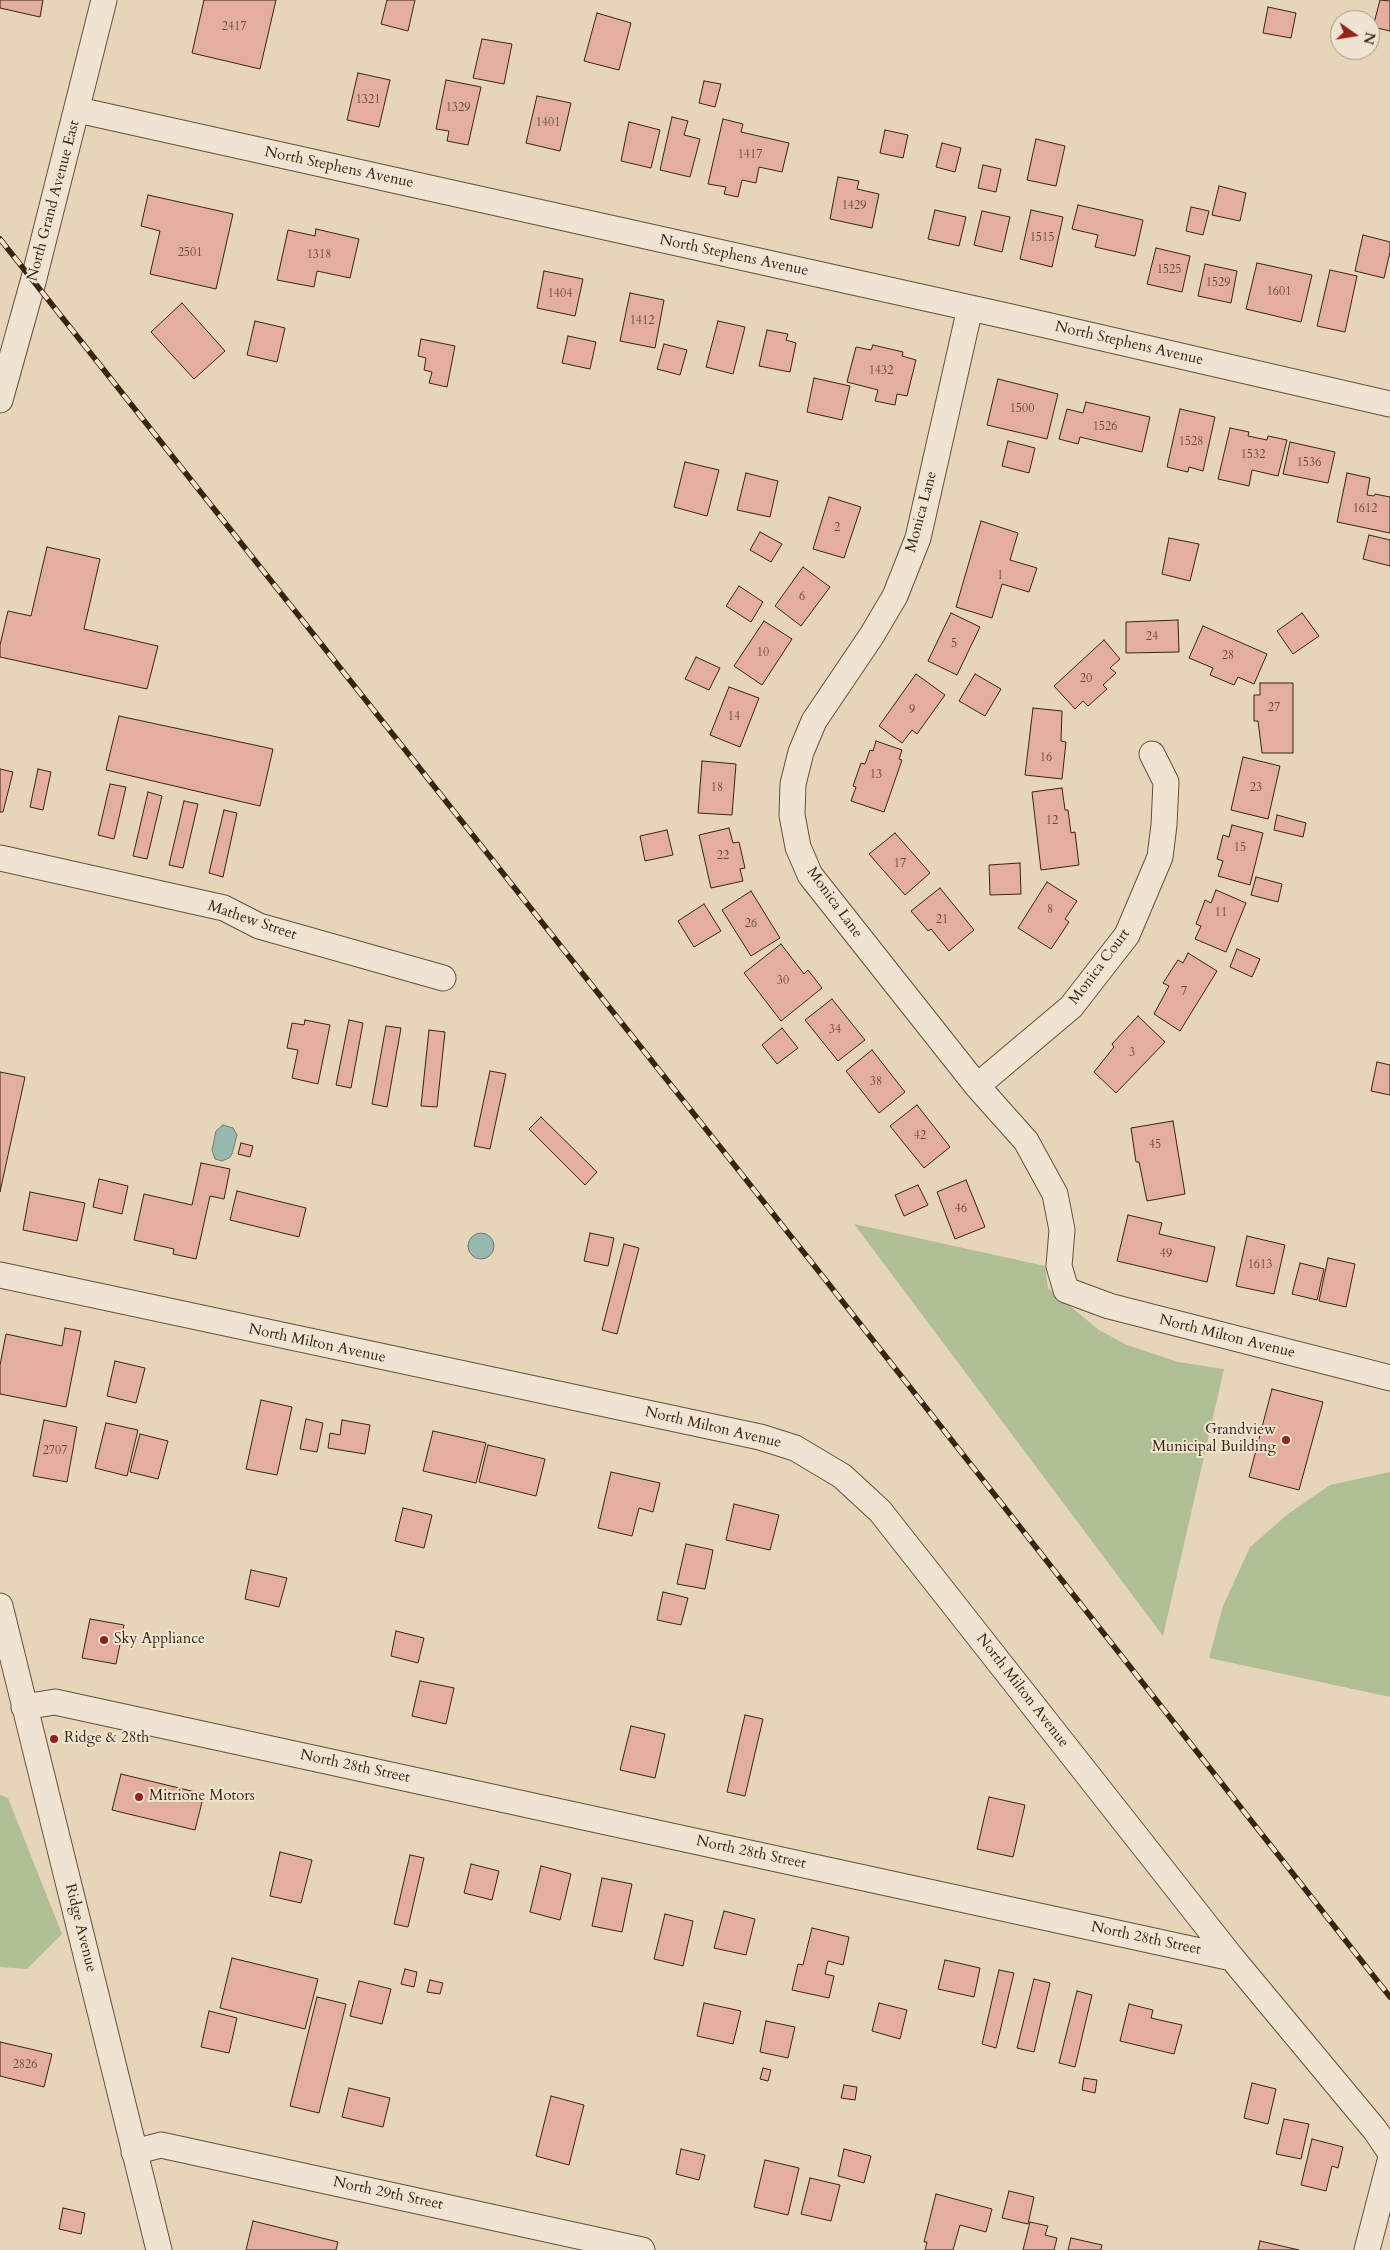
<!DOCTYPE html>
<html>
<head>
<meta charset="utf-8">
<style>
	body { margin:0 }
	#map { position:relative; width:1390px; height:2250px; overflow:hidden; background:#e7d5ba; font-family:Cardo,serif }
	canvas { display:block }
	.north { position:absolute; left:1330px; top:10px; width:50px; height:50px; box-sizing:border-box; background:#efe4d2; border:1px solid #a69784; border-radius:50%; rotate:103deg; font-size:14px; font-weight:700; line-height:20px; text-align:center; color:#39240f }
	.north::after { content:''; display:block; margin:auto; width:18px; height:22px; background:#8f2418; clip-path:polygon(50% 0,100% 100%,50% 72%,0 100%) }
</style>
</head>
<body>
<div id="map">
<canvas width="1390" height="2250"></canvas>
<div class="north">N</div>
</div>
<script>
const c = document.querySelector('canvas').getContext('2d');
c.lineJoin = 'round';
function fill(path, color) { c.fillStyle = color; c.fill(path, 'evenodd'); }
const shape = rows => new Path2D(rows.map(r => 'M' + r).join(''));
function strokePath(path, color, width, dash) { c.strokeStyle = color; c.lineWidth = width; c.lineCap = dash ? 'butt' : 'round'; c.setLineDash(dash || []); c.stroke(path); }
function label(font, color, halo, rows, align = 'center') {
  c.font = font + ' Cardo,serif'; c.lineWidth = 4; c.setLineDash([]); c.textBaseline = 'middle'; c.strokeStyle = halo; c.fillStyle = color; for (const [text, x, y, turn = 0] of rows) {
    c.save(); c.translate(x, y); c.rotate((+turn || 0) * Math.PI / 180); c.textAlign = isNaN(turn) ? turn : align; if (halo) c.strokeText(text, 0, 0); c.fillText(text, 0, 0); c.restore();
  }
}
fill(shape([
	[854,1224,1045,1266,1048,1288,1099,1330,1127,1345,1178,1362,1224,1369,1163,1636],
	[1390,1472,1390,1697,1209,1658,1223,1606,1250,1547,1288,1514,1330,1485],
	[0,1795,8,1798,62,1934,27,1969,0,1967]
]), '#b0be94');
const water = shape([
	[223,1125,233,1128,237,1135,232,1154,229,1158,222,1161,215,1159,212,1150,216,1131,223,1125],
	'468 1246a13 13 0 1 1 26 0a13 13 0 1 1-26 0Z'
]);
fill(water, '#97b9b0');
strokePath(water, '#717d70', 1);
const building = shape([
	[0,0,43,0,40,17,0,8,0,0],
	[204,0,276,0,260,69,192,53,204,0],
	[387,0,415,0,408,31,381,24,387,0],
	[1380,0,1390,1,1390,31,1373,27,1380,0],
	[1268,7,1296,13,1291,38,1263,33,1268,7],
	[597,13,631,23,619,70,584,61,597,13],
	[482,39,512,44,504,84,473,78,482,39],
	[358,73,390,80,379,127,347,120,358,73],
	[446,80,481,87,468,145,447,141,449,131,436,129,446,80],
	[704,81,721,84,715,107,699,103,704,81],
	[537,96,571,103,560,151,526,143,537,96],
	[672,117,688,121,684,135,700,139,690,177,660,170,672,117],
	[723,119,743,124,741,132,789,143,782,172,759,167,756,183,742,180,738,197,724,194,726,187,708,184,723,119],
	[629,122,660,130,651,168,621,161,629,122],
	[885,130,908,135,903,158,880,153,885,130],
	[1036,139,1065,146,1056,186,1027,180,1036,139],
	[942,143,961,148,955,172,936,167,942,143],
	[983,165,1001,169,996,192,978,188,983,165],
	[838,177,859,181,857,189,879,194,872,228,830,219,838,177],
	[1219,186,1246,193,1240,221,1212,215,1219,186],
	[148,195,233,214,216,289,150,274,160,231,141,226,148,195],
	[1078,205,1143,220,1135,256,1095,247,1098,235,1072,229,1078,205],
	[1191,207,1209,211,1203,235,1186,231,1191,207],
	[935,210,966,217,959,246,928,239,935,210],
	[1031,210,1063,217,1052,267,1020,259,1031,210],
	[982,211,1010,217,1002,252,974,245,982,211],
	[316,229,359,239,350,278,317,271,314,287,277,280,288,230,315,236,316,229],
	[1363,235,1390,242,1390,252,1384,278,1355,271,1363,235],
	[1156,248,1190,256,1182,292,1147,284,1156,248],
	[1257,263,1312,275,1301,322,1246,309,1257,263],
	[1205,264,1237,271,1231,303,1198,296,1205,264],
	[1330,270,1357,276,1345,332,1317,326,1330,270],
	[544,271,583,279,575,316,537,308,544,271],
	[630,293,664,300,655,348,620,341,630,293],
	[182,303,225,351,194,379,151,332,182,303],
	[255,321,285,328,277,362,247,355,255,321],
	[718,321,745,327,733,374,706,367,718,321],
	[767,330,788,334,786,340,796,343,790,372,759,366,767,330],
	[568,336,596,342,590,369,562,363,568,336],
	[421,339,455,346,447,387,429,383,432,372,424,370,426,358,418,356,421,339],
	[664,344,687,350,680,375,657,369,664,344],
	[873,345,903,352,902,356,916,360,907,396,897,394,895,405,875,401,878,390,847,382,856,347,871,350,873,345],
	[814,378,850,386,842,420,807,412,814,378],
	[998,379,1058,394,1047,439,987,425,998,379],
	[1086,402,1150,417,1142,452,1080,437,1078,444,1059,439,1067,409,1083,413,1086,402],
	[1180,409,1215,417,1203,471,1189,467,1188,472,1167,467,1180,409],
	[1230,428,1249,432,1248,436,1267,440,1268,436,1287,440,1278,476,1252,470,1249,486,1218,479,1230,428],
	[1008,441,1035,448,1029,473,1002,466,1008,441],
	[1290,442,1335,452,1328,483,1283,474,1290,442],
	[685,462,719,470,707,516,674,507,685,462],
	[746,473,778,481,770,517,737,510,746,473],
	[1347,473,1370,478,1367,495,1374,496,1375,494,1390,497,1390,533,1337,522,1347,473],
	[829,497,861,507,844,558,813,549,829,497],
	[981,521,1018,533,1010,560,1037,568,1029,592,1002,584,992,618,956,607,981,521],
	[760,532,782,544,771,562,750,550,760,532],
	[1369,535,1390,540,1390,566,1363,559,1369,535],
	[1169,538,1199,544,1190,581,1162,574,1169,538],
	[47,547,100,559,84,629,158,646,147,689,0,657,0,645,8,611,31,616,47,547],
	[803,567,830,587,801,626,775,606,803,567],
	[739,586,763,602,751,622,726,606,739,586],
	[951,613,980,627,957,675,928,661,951,613],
	[1302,613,1319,636,1293,654,1277,631,1302,613],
	[1178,620,1179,652,1126,653,1126,622,1178,620],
	[764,621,792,639,762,685,734,666,764,621],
	[1203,626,1267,654,1254,684,1238,677,1234,685,1210,675,1213,668,1189,658,1203,626],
	[1104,640,1120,659,1110,668,1116,673,1103,685,1107,689,1088,706,1083,701,1075,709,1054,686,1104,640],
	[696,657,720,668,709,690,685,679,696,657],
	[916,674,945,695,917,734,912,730,902,743,879,726,916,674],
	[975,674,1001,689,985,716,959,701,975,674],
	[1260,683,1293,683,1293,753,1262,753,1258,721,1254,721,1254,695,1260,695,1260,683],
	[729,687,759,698,740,747,710,735,729,687],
	[1033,708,1062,711,1061,741,1066,742,1062,779,1025,775,1033,708],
	[119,716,273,749,260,806,106,770,119,716],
	[876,741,902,750,899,759,902,760,884,812,851,801,856,787,853,786,861,763,865,764,870,750,873,751,876,741],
	[1243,757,1280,766,1268,819,1231,810,1243,757],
	[702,761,736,764,732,815,698,813,702,761],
	[0,769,13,772,3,812,0,812,0,769],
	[38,769,51,772,43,810,30,807,38,769],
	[110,784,126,787,114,839,98,835,110,784],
	[1062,788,1065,810,1068,810,1071,833,1075,832,1079,865,1041,870,1032,792,1062,788],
	[148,792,162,796,147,859,133,856,148,792],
	[184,801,198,804,183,868,169,865,184,801],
	[224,810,237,813,223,877,209,873,224,810],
	[1277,815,1306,823,1303,837,1274,830,1277,815],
	[1232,825,1263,833,1250,885,1218,876,1223,861,1217,859,1223,835,1229,837,1232,825],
	[729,828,733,843,739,842,745,868,740,869,743,881,711,888,699,835,729,828],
	[667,830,673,855,645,861,640,836,667,830],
	[895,833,930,873,905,895,869,854,895,833],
	[1020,863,1021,894,990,895,989,865,1020,863],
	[1256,877,1282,884,1278,902,1251,895,1256,877],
	[1047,882,1077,901,1065,919,1069,922,1051,949,1018,928,1047,882],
	[940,888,974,930,949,951,931,929,928,931,911,911,940,888],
	[1216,890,1246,903,1226,952,1195,939,1201,926,1196,924,1205,900,1211,903,1216,890],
	[751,891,780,938,751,956,722,910,751,891],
	[704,904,721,931,694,947,678,921,704,904],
	[781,944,804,974,808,970,822,988,781,1021,744,973,781,944],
	[1237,949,1260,959,1252,977,1230,967,1237,949],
	[1188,953,1217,971,1180,1031,1154,1014,1169,986,1163,983,1178,960,1183,963,1188,953],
	[832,999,865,1040,838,1061,805,1020,832,999],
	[1138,1016,1165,1042,1116,1093,1094,1072,1114,1047,1112,1044,1138,1016],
	[305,1020,330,1025,318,1084,292,1078,298,1050,287,1048,292,1023,304,1025,305,1020],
	[349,1020,363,1023,351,1088,336,1085,349,1020],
	[386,1026,401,1028,387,1107,372,1104,386,1026],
	[782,1028,798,1048,777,1064,762,1045,782,1028],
	[429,1030,445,1032,437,1107,421,1106,429,1030],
	[872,1050,905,1092,879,1113,846,1071,872,1050],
	[1377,1062,1390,1065,1390,1095,1371,1091,1377,1062],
	[490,1071,506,1074,490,1149,474,1146,490,1071],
	[0,1072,25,1077,0,1192,0,1072],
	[917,1105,950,1147,924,1168,890,1126,917,1105],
	[541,1117,597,1172,585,1185,529,1129,541,1117],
	[1173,1121,1185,1194,1147,1201,1139,1162,1136,1162,1131,1128,1173,1121],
	[241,1143,253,1146,250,1157,238,1154,241,1143],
	[201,1163,230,1169,224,1199,210,1196,196,1259,173,1254,174,1249,134,1240,144,1194,192,1205,201,1163],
	[99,1179,128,1186,122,1214,93,1207,99,1179],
	[966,1180,985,1227,955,1239,937,1192,966,1180],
	[918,1185,928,1205,904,1216,895,1195,918,1185],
	[237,1191,306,1208,299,1237,230,1220,237,1191],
	[30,1192,85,1203,77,1241,23,1230,30,1192],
	[1128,1215,1162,1223,1159,1234,1215,1247,1207,1282,1117,1261,1128,1215],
	[590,1233,614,1238,608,1266,584,1261,590,1233],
	[1247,1236,1285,1245,1274,1294,1236,1286,1247,1236],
	[624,1244,639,1248,617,1334,602,1330,624,1244],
	[1328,1258,1355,1264,1346,1307,1319,1301,1328,1258],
	[1300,1263,1324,1269,1317,1300,1292,1294,1300,1263],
	[65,1328,81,1331,66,1407,0,1394,0,1365,6,1334,62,1346,65,1328],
	[115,1361,145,1368,136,1403,107,1396,115,1361],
	[1272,1389,1323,1402,1299,1490,1249,1477,1272,1389],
	[261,1400,292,1407,277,1475,246,1469,261,1400],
	[306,1419,323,1423,317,1452,300,1449,306,1419],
	[44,1420,77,1427,67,1482,33,1476,44,1420],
	[342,1420,370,1425,365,1454,328,1448,330,1433,340,1435,342,1420],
	[106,1423,138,1430,127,1476,95,1468,106,1423],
	[433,1431,486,1443,476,1483,423,1471,433,1431],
	[140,1434,168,1441,158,1479,130,1472,140,1434],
	[488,1445,545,1459,536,1496,479,1482,488,1445],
	[611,1472,660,1483,653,1512,639,1508,632,1536,598,1528,611,1472],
	[734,1504,779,1515,770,1550,726,1540,734,1504],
	[403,1508,432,1515,424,1548,395,1541,403,1508],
	[686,1544,713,1550,705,1589,677,1584,686,1544],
	[251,1570,287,1578,279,1607,245,1599,251,1570],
	[663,1592,688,1598,681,1625,657,1620,663,1592],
	[90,1619,124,1625,116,1664,82,1658,90,1619],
	[396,1631,424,1638,418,1663,391,1656,396,1631],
	[420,1681,454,1688,446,1724,412,1716,420,1681],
	[745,1715,763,1719,745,1796,727,1792,745,1715],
	[631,1726,665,1734,655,1778,620,1770,631,1726],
	[121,1774,204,1794,195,1830,112,1810,121,1774],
	[989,1797,1025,1805,1013,1857,977,1849,989,1797],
	[280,1852,312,1860,301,1903,270,1896,280,1852],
	[410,1855,424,1858,408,1927,394,1924,410,1855],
	[471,1864,499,1871,492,1900,464,1893,471,1864],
	[541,1866,571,1874,560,1920,530,1912,541,1866],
	[602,1878,632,1884,622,1932,592,1926,602,1878],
	[724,1911,755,1919,746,1955,714,1948,724,1911],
	[665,1914,693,1921,683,1966,654,1959,665,1914],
	[812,1928,849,1937,843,1965,828,1961,825,1974,834,1976,829,1998,792,1990,798,1964,803,1965,812,1928],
	[232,1958,318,1979,305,2029,220,2008,232,1958],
	[945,1960,980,1968,974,1997,938,1989,945,1960],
	[405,1969,417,1972,414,1987,401,1984,405,1969],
	[999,1970,1014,1973,996,2048,982,2044,999,1970],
	[1034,1979,1050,1983,1034,2052,1017,2048,1034,1979],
	[430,1980,443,1983,440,1994,427,1992,430,1980],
	[359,1981,391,1989,382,2024,350,2016,359,1981],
	[1077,1991,1092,1995,1075,2067,1059,2063,1077,1991],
	[317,1997,346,2004,319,2113,290,2106,317,1997],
	[704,2003,741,2011,733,2044,697,2036,704,2003],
	[879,2003,907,2010,900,2039,872,2031,879,2003],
	[1129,2004,1153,2010,1151,2018,1182,2025,1174,2054,1120,2041,1129,2004],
	[209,2011,237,2018,229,2053,201,2047,209,2011],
	[766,2021,795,2027,788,2058,760,2052,766,2021],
	[0,2042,52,2054,44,2087,0,2076,0,2042],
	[763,2068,771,2070,768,2081,760,2079,763,2068],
	[1084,2078,1097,2080,1095,2093,1082,2090,1084,2078],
	[1252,2083,1276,2089,1268,2124,1244,2118,1252,2083],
	[844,2085,857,2087,855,2100,841,2098,844,2085],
	[349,2088,390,2098,383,2127,342,2117,349,2088],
	[551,2096,584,2105,569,2165,536,2156,551,2096],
	[1284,2119,1309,2124,1301,2159,1276,2154,1284,2119],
	[1312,2139,1343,2147,1338,2168,1332,2166,1326,2191,1301,2185,1312,2139],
	[681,2149,705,2155,699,2180,676,2174,681,2149],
	[844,2149,871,2156,864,2183,838,2176,844,2149],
	[765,2160,799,2168,788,2215,754,2207,765,2160],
	[810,2178,840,2185,831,2221,801,2214,810,2178],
	[1009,2191,1034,2197,1028,2224,1002,2218,1009,2191],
	[936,2194,992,2209,986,2232,960,2225,953,2250,925,2250,927,2242,924,2242,936,2194],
	[63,2208,85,2213,81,2234,59,2229,63,2208],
	[253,2221,338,2242,336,2250,246,2250,253,2221],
	[1030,2222,1048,2226,1045,2235,1057,2238,1054,2250,1023,2250,1030,2222],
	[1071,2238,1102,2245,1101,2250,1068,2250,1071,2238],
	[1260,2241,1299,2250,1258,2250,1260,2241]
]);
fill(building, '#e4ae9e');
strokePath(building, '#39240f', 1);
const minor = shape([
	[78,110,1011,317,1390,404],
	[970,308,918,538,895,596,872,635,814,721,801,752,793,784,792,815,798,847,810,875,977,1086,1026,1141,1055,1194,1062,1230,1059,1266,1066,1290,1109,1306,1390,1378],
	[0,400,33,282,104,0],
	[0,858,224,908,259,926,443,978],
	[977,1086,1071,1007,1127,935,1160,857,1164,825,1166,782,1152,754],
	[0,1275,760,1437,795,1448,842,1476,880,1511,1232,1958],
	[0,1606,159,2250],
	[24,1707,55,1702,1232,1958,1375,2130,1390,2152],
	[134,2152,161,2145,642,2250],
	[1367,2250,1390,2161]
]);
strokePath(minor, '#64503a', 27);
strokePath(minor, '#efe4d2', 25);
const rail = shape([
	[0,239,824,1278,1390,1997]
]);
strokePath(rail, '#39240f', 5.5);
strokePath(rail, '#efe4d2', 4, [11]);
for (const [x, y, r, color] of [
	[1286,1440,5,"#8f2418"],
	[104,1640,5,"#8f2418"],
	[54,1739,5,"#8f2418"],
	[139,1797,5,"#8f2418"]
]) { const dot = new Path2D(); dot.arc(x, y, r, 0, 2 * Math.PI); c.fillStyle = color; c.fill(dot); strokePath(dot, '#efe4d2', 2); }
label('12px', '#644633', null, [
	["2417",234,27],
	["1321",368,100],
	["1329",458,108],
	["1401",548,123],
	["1417",750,155],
	["1429",854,206],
	["1515",1042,238],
	["2501",190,253],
	["1318",319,255],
	["1525",1169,270],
	["1529",1218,283],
	["1601",1279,292],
	["1404",560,294],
	["1412",642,321],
	["1432",881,371],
	["1500",1022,409],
	["1526",1105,427],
	["1528",1191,442],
	["1532",1253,455],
	["1536",1309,463],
	["1612",1365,509],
	["2",837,528],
	["1",1000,576],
	["6",802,597],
	["24",1152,637],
	["5",954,644],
	["10",763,653],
	["28",1228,656],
	["20",1086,679],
	["27",1274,708],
	["9",912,710],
	["14",734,717],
	["16",1046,758],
	["13",876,775],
	["18",717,788],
	["23",1256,788],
	["12",1052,821],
	["15",1240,848],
	["22",723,856],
	["17",900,864],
	["8",1050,910],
	["11",1221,913],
	["21",942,920],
	["26",751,924],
	["30",783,981],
	["7",1184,992],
	["34",835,1030],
	["3",1132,1053],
	["38",876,1082],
	["42",920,1136],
	["45",1155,1145],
	["46",961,1209],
	["49",1166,1254],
	["1613",1260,1265],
	["2707",55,1451],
	["2826",25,2065]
]);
label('15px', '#39240f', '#efe4d2', [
	["North Stephens Avenue",339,168,12],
	["North Grand Avenue East",54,201,-75],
	["North Stephens Avenue",734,256,12],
	["North Stephens Avenue",1129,344,13],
	["Monica Lane",922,512,-75],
	["Monica Lane",834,903,54],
	["Mathew Street",252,921,19],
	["Monica Court",1100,967,-53],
	["North Milton Avenue",1227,1337,14],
	["North Milton Avenue",317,1344,12],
	["North Milton Avenue",713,1428,13],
	["North Milton Avenue",1022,1691,52],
	["North 28th Street",355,1767,12],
	["North 28th Street",751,1853,12],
	["Ridge Avenue",80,1928,76],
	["North 28th Street",1146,1939,12],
	["North 29th Street",388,2194,12]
]);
label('15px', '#39240f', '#efe4d2', [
	["Grandview",1276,1431,"right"],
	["Municipal Building",1276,1448,"right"],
	["Sky Appliance",114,1640],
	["Ridge & 28th",64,1739],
	["Mitrione Motors",149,1797]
], 'left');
</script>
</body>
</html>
